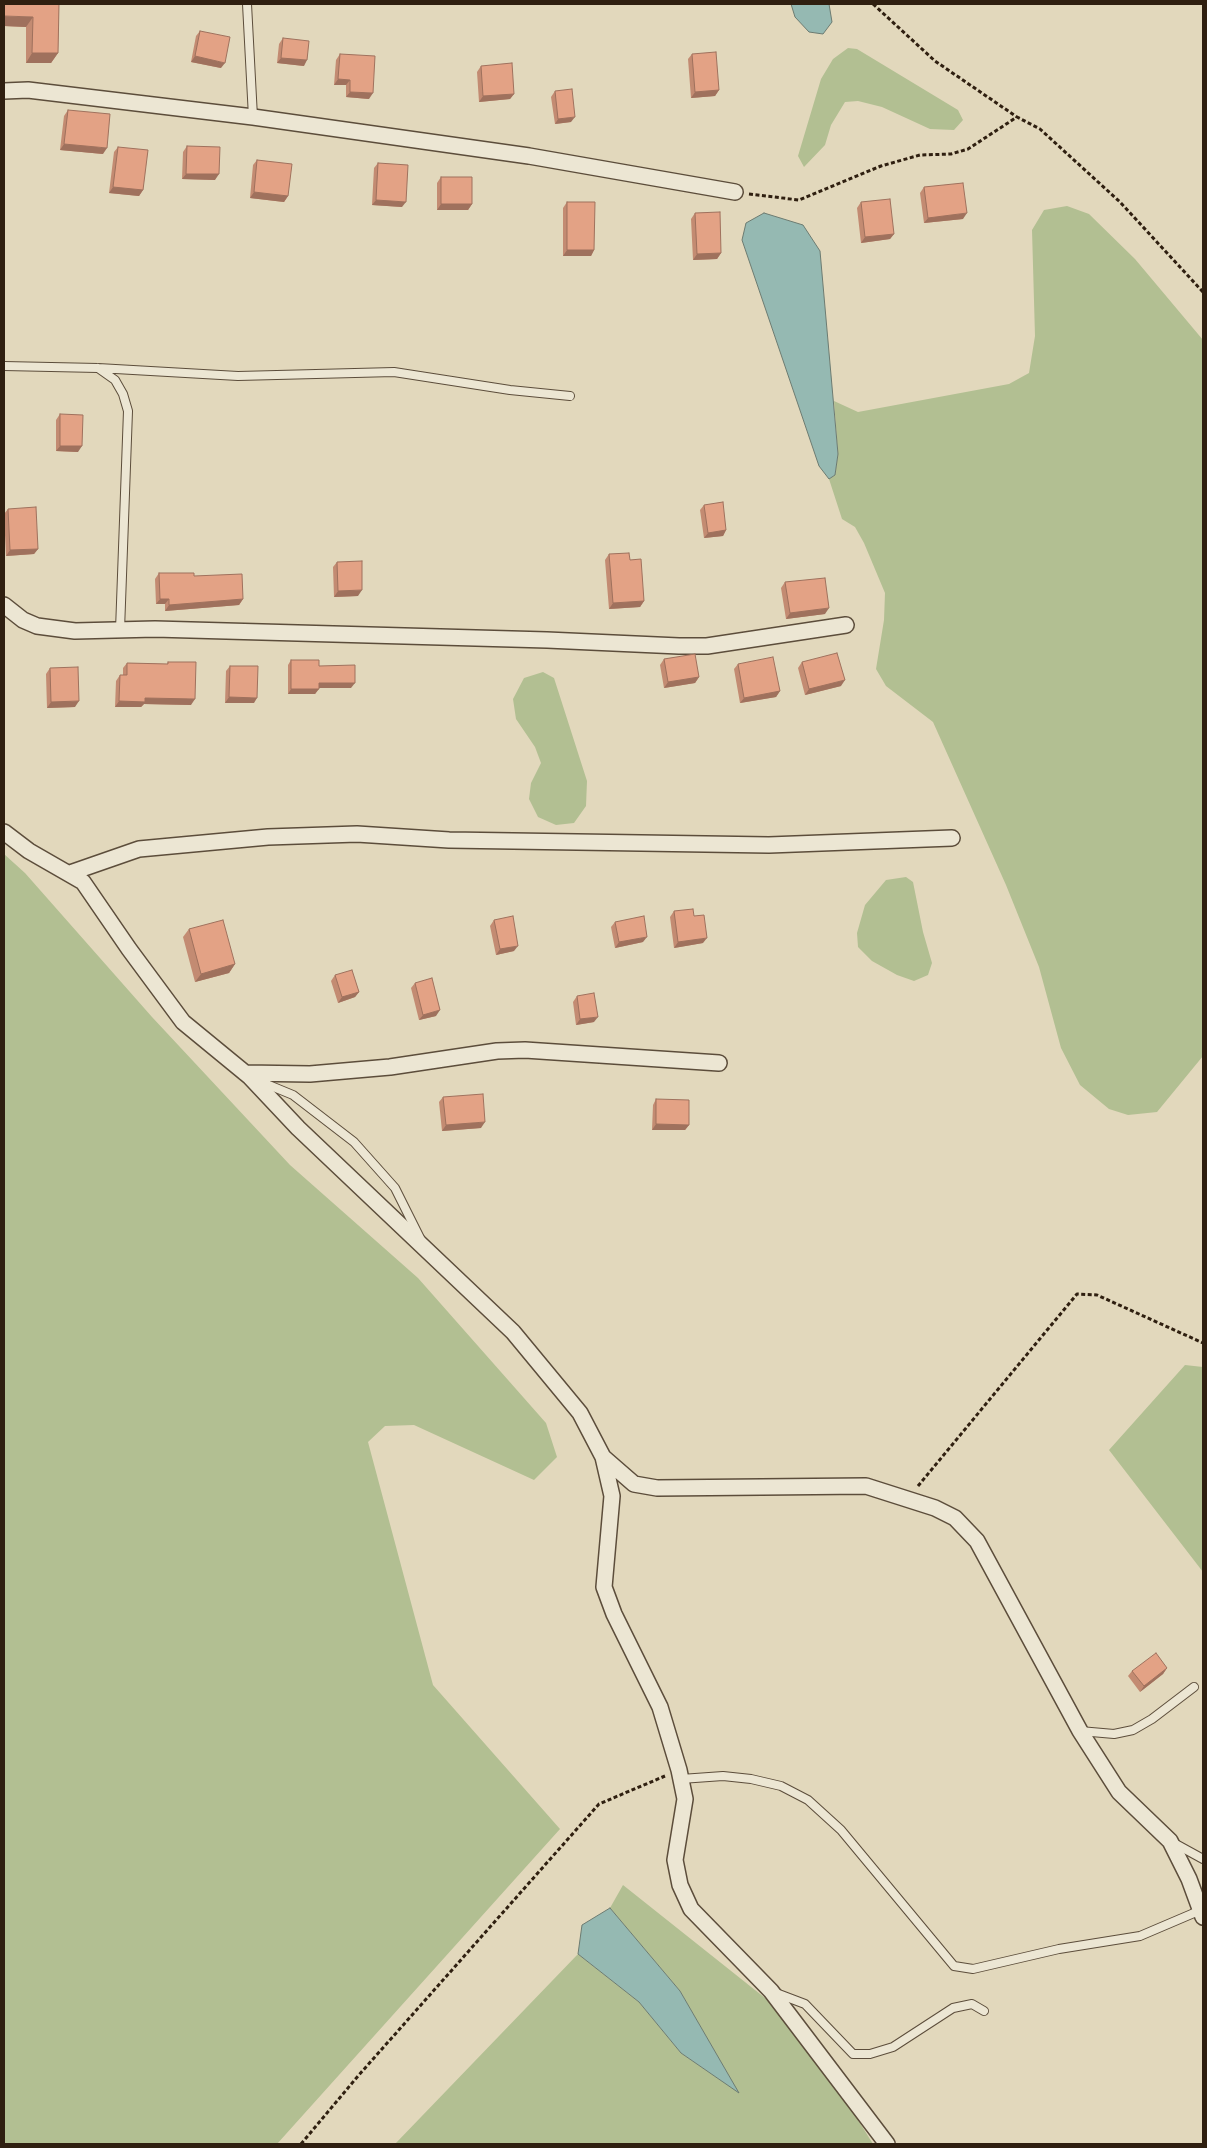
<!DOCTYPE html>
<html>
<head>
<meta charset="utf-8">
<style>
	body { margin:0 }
	#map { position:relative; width:1207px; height:2148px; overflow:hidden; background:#e2d8bc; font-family:"EB Garamond",serif }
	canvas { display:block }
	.frame { position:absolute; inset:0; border:5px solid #2f1f10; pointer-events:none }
</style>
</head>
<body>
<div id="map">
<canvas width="1207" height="2148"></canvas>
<div class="frame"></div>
</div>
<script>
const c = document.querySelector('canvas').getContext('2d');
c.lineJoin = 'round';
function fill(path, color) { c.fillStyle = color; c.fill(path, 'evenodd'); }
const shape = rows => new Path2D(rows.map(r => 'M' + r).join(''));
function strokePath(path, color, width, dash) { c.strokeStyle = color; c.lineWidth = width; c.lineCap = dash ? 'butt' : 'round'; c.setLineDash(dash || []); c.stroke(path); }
fill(shape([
	[848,48,857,49,958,110,963,120,954,130,930,129,882,107,858,101,845,102,831,125,825,145,804,167,798,156,821,79,833,59],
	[1067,206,1089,214,1135,259,1203,340,1203,1056,1157,1112,1128,1115,1109,1109,1080,1085,1061,1048,1039,967,1006,885,933,722,886,686,876,669,884,620,885,593,864,543,855,527,842,519,829,479,835,475,838,454,834,401,858,412,1009,384,1029,373,1035,336,1032,230,1044,210],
	[543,672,554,678,587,781,586,806,574,823,556,825,538,817,529,799,531,783,541,763,535,747,516,719,513,699,524,678],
	[4,854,25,873,152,1017,290,1165,418,1278,546,1423,557,1457,534,1480,414,1425,385,1426,368,1442,433,1685,560,1829,277,2144,4,2144],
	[906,877,913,882,923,932,932,963,928,975,914,981,897,975,872,961,858,947,857,933,865,905,886,880],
	[1185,1365,1203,1367,1203,1572,1109,1450],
	[623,1885,799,2025,873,2144,395,2144,578,1954,639,2002,681,2053,738,2092,680,1991,610,1908]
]), '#b2bf92');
const water = shape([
	[791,4,829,4,832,22,823,34,809,32,795,17,791,4],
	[764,213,803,225,820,251,838,454,835,475,829,479,819,466,742,240,746,223,764,213],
	[610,1908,680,1991,739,2093,681,2053,639,2002,578,1954,582,1925,610,1908]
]);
fill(water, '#95b9b2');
strokePath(water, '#6c7b71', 1);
const lane = shape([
	[247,4,253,117],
	[4,366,98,368,238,376,394,372,510,390,570,396],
	[98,368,115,380,123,394,128,411,120,630],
	[259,1081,293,1095,354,1142,395,1188,421,1240],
	[1080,1731,1114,1734,1133,1730,1152,1719,1194,1687],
	[681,1779,723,1776,751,1779,781,1786,808,1800,841,1830,954,1966,973,1969,1059,1949,1140,1936,1201,1910],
	[1172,1842,1203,1859],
	[776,1993,805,2004,853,2054,870,2054,893,2047,953,2008,972,2004,984,2011]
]);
const street = shape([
	[4,91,28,90,253,117,529,156,735,192],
	[4,605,23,620,37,626,75,631,155,629,547,640,679,646,707,646,846,625],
	[4,832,29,851,83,882,129,949,183,1022,250,1077,298,1128,513,1332,580,1413,603,1457,612,1496,604,1587,614,1614,660,1707,679,1770,685,1799,675,1860,680,1885,691,1909,771,1991,887,2144],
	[70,873,139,849,268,837,357,834,449,840,769,845,952,838],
	[245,1073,310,1074,390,1067,497,1051,525,1050,719,1063],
	[603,1457,634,1484,657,1488,866,1486,935,1508,955,1518,977,1541,1080,1731,1119,1792,1170,1841,1189,1879,1203,1917]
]);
strokePath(lane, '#5c4d3b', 10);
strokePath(street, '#5c4d3b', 18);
strokePath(shape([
	[873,4,935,61,1017,117],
	[749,194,799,200,881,166,920,155,951,154,968,149,1017,117,1040,129,1120,202,1203,292],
	[918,1486,1077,1294,1097,1295,1203,1343],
	[301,2144,358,2076,599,1804,665,1776]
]), '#2f1f10', 3, [4, 2.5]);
strokePath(lane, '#ece6d3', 8);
strokePath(street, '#ece6d3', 15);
fill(shape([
	[59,4,58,53,51,63,26,63,26,27,4,26],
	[200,31,221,68,191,62,196,36],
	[283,38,304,66,277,63,279,44],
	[340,54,369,99,346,97,346,85,334,85,336,60],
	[692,54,719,90,715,96,691,98,688,59],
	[481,66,514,94,510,99,479,102,477,72],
	[555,91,571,122,555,124,551,97],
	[68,110,103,154,60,150,64,116],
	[187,146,215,180,182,179,183,152],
	[118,147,143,190,139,196,109,193,114,152],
	[257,160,288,196,284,202,250,198,253,165],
	[378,163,402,207,372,205,374,168],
	[441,177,472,204,468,210,437,210,437,183],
	[924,187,963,219,924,223,920,193],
	[567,202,594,250,591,256,563,256,563,208],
	[861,202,894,234,890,239,861,243,857,208],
	[695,213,721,253,717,259,693,260,691,219],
	[60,414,78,452,56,451,56,420],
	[704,505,726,530,723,536,704,538,700,510],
	[8,509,38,549,34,554,6,556,4,514],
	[609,554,630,560,644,601,640,607,609,609,605,560],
	[337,562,358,596,334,597,333,567],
	[159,573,194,576,243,599,239,605,165,611,165,604,156,604,155,579],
	[785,582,825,614,786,619,781,588],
	[664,659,699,677,695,683,664,688,660,665],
	[291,660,319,666,351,688,319,688,315,694,288,694,288,665],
	[168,662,191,705,144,704,141,707,115,707,116,681,120,675,123,675,123,668,127,663,167,664],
	[802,662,841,686,805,695,798,668],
	[738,664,780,691,776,697,740,703,734,669],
	[230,666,254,703,225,703,226,671],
	[50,668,75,707,47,708,46,674],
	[674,911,703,943,674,948,670,917],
	[494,920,514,951,496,955,490,926],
	[615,922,643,942,615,948,611,927],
	[189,929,235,964,229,973,195,982,183,937],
	[335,975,359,992,355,997,338,1003,331,981],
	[415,983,436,1016,419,1020,411,988],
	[577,996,594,1022,576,1025,573,1002],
	[443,1097,481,1128,442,1131,439,1102],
	[656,1099,689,1125,685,1130,652,1130,653,1105],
	[1167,1668,1163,1674,1140,1692,1128,1676,1132,1671]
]), '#c38b72');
fill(shape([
	[4,16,33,17,26,27,4,26],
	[32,53,58,53,51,63,26,63],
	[195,56,225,63,221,68,191,62],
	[281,58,307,60,304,66,277,63],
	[338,79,350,80,346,85,334,85],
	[719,90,715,96,691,98,695,92],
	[350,92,373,93,369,99,346,97],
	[514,94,510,99,479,102,483,96],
	[575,117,571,122,555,124,558,119],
	[64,144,107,148,103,154,60,150],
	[186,174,219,174,215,180,182,179],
	[113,187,143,190,139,196,109,193],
	[254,192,288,196,284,202,250,198],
	[376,200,406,202,402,207,372,205],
	[441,204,472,204,468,210,437,210],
	[967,213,963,219,924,223,928,218],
	[894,234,890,239,861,243,865,237],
	[567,250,594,250,591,256,563,256],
	[721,253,717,259,693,260,697,254],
	[60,446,82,446,78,452,56,451],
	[726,530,723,536,704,538,708,533],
	[38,549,34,554,6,556,10,550],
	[362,590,358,596,334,597,338,591],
	[160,599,169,599,165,604,156,604],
	[243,599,239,605,165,611,169,605],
	[644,601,640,607,609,609,613,603],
	[829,608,825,614,786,619,790,613],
	[699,677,695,683,664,688,668,682],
	[845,680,841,686,805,695,809,689],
	[319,683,355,683,351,688,315,688],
	[291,689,319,689,315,694,288,694],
	[780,691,776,697,740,703,744,698],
	[229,697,257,698,254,703,225,703],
	[145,698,195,699,191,705,144,704,141,707,115,707,119,701],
	[79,701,75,707,47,708,51,702],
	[647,937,643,942,615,948,619,942],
	[707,938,703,943,674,948,678,942],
	[518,946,514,951,496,955,500,949],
	[235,964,229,973,195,982,201,974],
	[359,992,355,997,338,1003,342,997],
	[440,1010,436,1016,419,1020,423,1015],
	[598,1017,594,1022,576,1025,580,1019],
	[485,1122,481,1128,442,1131,446,1125],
	[656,1124,689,1125,685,1130,652,1130],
	[1167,1668,1163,1674,1140,1692,1144,1686]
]), '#9f715d');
const building = shape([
	[4,4,59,4,58,53,32,53,33,17,4,16,4,4],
	[200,31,230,37,225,63,195,56,200,31],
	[283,38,309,41,307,60,281,58,283,38],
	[716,52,719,90,695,92,692,54,716,52],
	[340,54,375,56,373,93,350,92,350,80,338,79,340,54],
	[512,63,514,94,483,96,481,66,512,63],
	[572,89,575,117,558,119,555,91,572,89],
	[68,110,110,114,107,148,64,144,68,110],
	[187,146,220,147,219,174,186,174,187,146],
	[118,147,148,150,143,190,113,187,118,147],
	[257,160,292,164,288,196,254,192,257,160],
	[378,163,408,165,406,202,376,200,378,163],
	[441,177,472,177,472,204,441,204,441,177],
	[963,183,967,213,928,218,924,187,963,183],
	[890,199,894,234,865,237,861,202,890,199],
	[567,202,595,202,594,250,567,250,567,202],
	[720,212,721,253,697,254,695,213,720,212],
	[60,414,83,415,82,446,60,446,60,414],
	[723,502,726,530,708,533,704,505,723,502],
	[36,507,38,549,10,550,8,509,36,507],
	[629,553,630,560,641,559,644,601,613,603,609,554,629,553],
	[362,561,362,590,338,591,337,562,362,561],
	[159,573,194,573,194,576,242,574,243,599,169,605,169,599,160,599,159,573],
	[825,578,829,608,790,613,785,582,825,578],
	[837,653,845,680,809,689,802,662,837,653],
	[695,654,699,677,668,682,664,659,695,654],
	[773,657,780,691,744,698,738,664,773,657],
	[291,660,319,660,319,666,355,665,355,683,319,683,319,689,291,689,291,660],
	[168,662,196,662,195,699,145,698,145,702,119,701,120,675,127,675,127,663,168,664,168,662],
	[230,666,258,666,257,698,229,697,230,666],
	[78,667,79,701,51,702,50,668,78,667],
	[693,909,694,916,704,915,707,938,678,942,674,911,693,909],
	[513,916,518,946,500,949,494,920,513,916],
	[644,916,647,937,619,942,615,922,644,916],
	[223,920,235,964,201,974,189,929,223,920],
	[352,970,359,992,342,997,335,975,352,970],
	[432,978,440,1010,423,1015,415,983,432,978],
	[594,993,598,1017,580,1019,577,996,594,993],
	[483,1094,485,1122,446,1125,443,1097,483,1094],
	[656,1099,689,1100,689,1125,656,1124,656,1099],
	[1156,1653,1167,1668,1144,1686,1132,1671,1156,1653]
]);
fill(building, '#e3a285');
strokePath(building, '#9f715d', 1);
</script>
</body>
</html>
